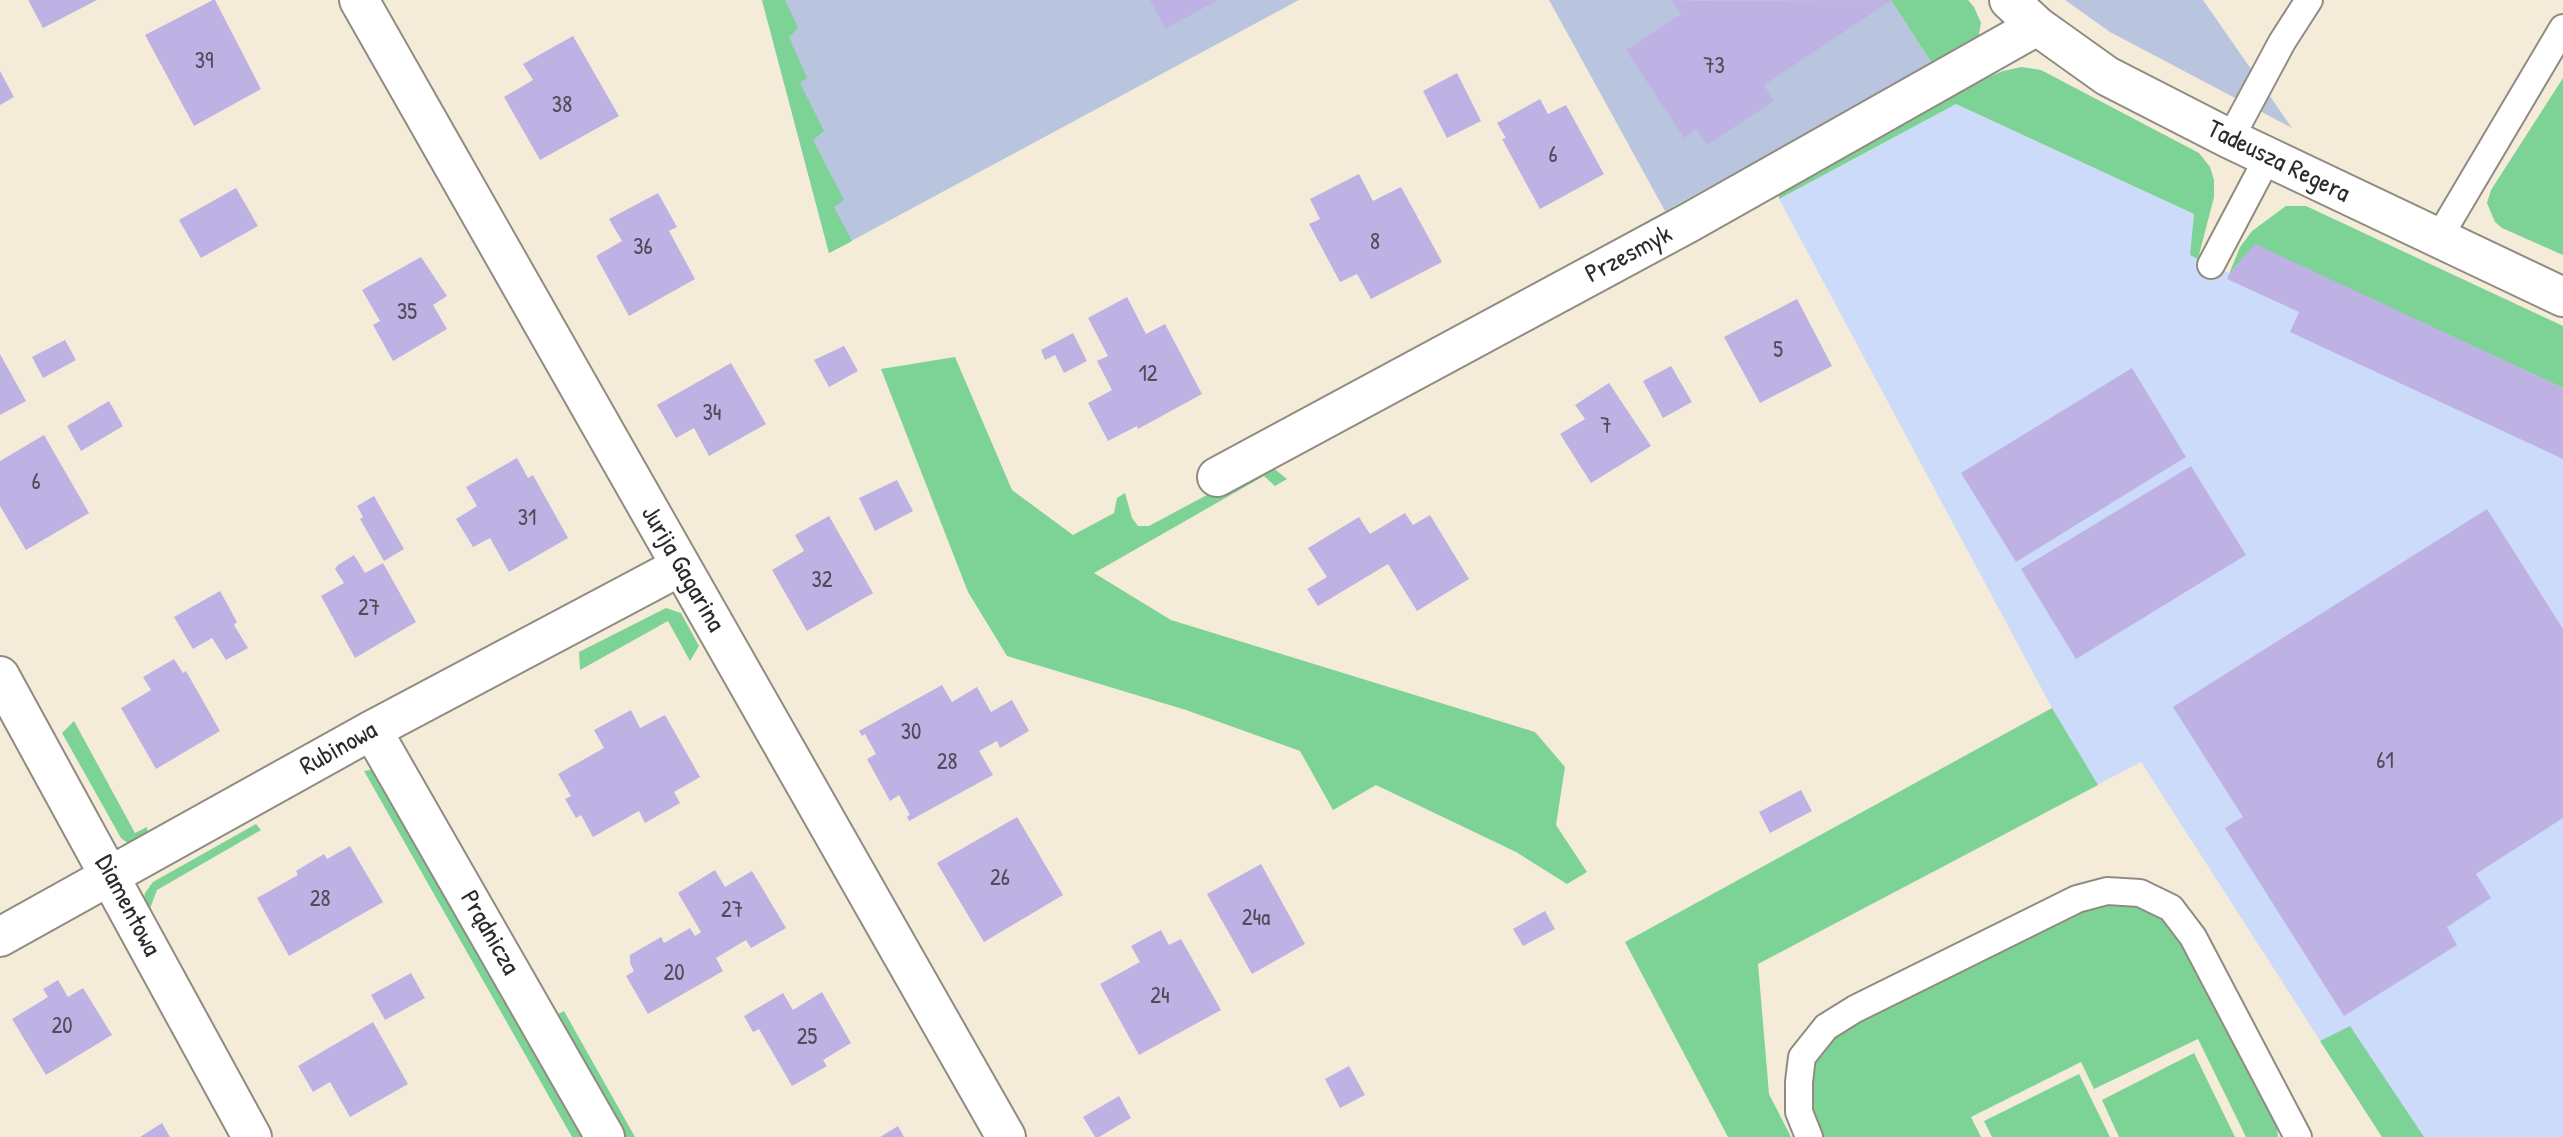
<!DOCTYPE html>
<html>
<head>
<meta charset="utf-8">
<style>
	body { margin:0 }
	canvas { display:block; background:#f4ecd8 }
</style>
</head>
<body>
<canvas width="2563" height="1137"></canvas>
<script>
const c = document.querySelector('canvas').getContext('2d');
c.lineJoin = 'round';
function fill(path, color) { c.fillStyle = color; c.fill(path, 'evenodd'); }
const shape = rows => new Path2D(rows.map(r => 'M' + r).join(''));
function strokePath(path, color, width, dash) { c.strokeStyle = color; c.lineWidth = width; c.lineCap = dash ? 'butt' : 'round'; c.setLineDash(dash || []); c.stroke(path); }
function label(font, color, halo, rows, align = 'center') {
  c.font = font + ' "Patrick Hand",sans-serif'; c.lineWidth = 5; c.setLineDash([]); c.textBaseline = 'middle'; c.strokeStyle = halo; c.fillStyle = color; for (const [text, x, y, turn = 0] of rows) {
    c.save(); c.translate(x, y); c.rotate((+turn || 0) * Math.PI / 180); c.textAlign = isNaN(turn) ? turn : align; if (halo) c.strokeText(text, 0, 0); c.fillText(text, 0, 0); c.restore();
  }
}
fill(shape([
	[1956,104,2194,214,2191,255,2211,265,2229,273,2255,244,2563,388,2563,1137,2382,1137,2141,762,2097,785,2052,708,1779,199]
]), '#cddbfa');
fill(shape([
	[762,0,1299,0,829,253],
	[1549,0,1891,0,1933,65,1665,211],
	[2065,0,2203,0,2292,128,2110,32]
]), '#b9c5de');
fill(shape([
	[762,0,785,0,798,28,789,37,807,78,800,83,824,131,813,140,844,200,834,207,852,241,829,253],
	[1891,0,1968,0,1974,7,1981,23,1979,34,1973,50,1571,269,1567,265,1933,65],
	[2021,67,2041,70,2199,153,2210,167,2214,180,2214,197,2198,259,2190,255,2194,214,1956,104,1779,199,1779,193,1974,83,2003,71],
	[2563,78,2563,255,2502,228,2495,222,2487,203,2491,190],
	[2286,206,2306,206,2563,326,2563,388,2255,245,2229,274,2240,247,2252,231],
	[955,357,1012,490,1073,535,1114,513,1117,498,1125,493,1132,518,1138,526,1149,526,1259,467,1272,467,1287,479,1275,486,1264,476,1094,573,1171,620,1535,732,1565,767,1556,825,1587,872,1567,884,1516,852,1376,785,1333,810,1300,751,1186,710,1007,656,968,592,881,369],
	[666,608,681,613,699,646,690,661,668,621,580,670,579,652],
	[2052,708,2098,785,1758,964,1769,1094,1791,1137,1728,1137,1625,942],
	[74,721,135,833,147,827,149,842,133,847,121,838,62,733],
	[376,769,587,1137,572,1137,364,771],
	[256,824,261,830,157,890,148,914,143,903,145,893,153,882],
	[2107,903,2129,904,2149,909,2161,916,2185,945,2276,1120,2278,1137,2246,1137,2198,1039,2094,1089,2081,1062,1971,1117,1981,1137,1822,1137,1811,1110,1810,1074,1816,1057,1828,1042,1843,1031,2083,908],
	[564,1011,635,1137,619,1137,551,1018],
	[2350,1026,2424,1137,2382,1137,2320,1041],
	[2194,1053,2235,1137,2119,1137,2102,1100],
	[2079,1074,2110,1137,1992,1137,1984,1121]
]), '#7dd296');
fill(shape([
	[28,0,97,0,43,28],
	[213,0,215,0,261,89,194,126,145,35],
	[1150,0,1218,0,1165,29],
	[1671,0,1699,1,1892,0,1764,85,1774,101,1707,145,1696,129,1684,138,1626,50,1681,14],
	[573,36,619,116,540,160,504,97,533,80,523,64],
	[0,71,14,97,0,105],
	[1457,73,1481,121,1447,138,1423,91],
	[1540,99,1548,114,1566,105,1604,174,1540,209,1502,139,1506,138,1497,123],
	[1359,174,1373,201,1401,187,1442,262,1371,299,1357,274,1340,282,1309,224,1320,219,1310,199],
	[236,188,258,226,201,258,179,220],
	[658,193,677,227,669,231,695,279,629,316,596,256,622,241,609,219],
	[2255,244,2563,388,2563,459,2290,332,2299,312,2227,279,2229,274],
	[421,257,447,296,433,305,447,329,393,361,373,325,380,321,362,290],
	[1127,297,1146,334,1165,324,1202,394,1138,429,1137,426,1108,441,1088,403,1112,390,1097,361,1108,356,1088,318],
	[1797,299,1832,366,1760,403,1724,337],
	[1073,333,1087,361,1064,373,1055,355,1045,360,1041,350],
	[65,340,76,360,43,378,32,357],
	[844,346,858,371,829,387,814,360],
	[0,354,26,401,0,415],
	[731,363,766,424,709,456,694,428,676,438,657,405],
	[1671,366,1692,402,1663,418,1643,381],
	[2132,368,2186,457,2016,562,1961,473],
	[1609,383,1651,446,1591,483,1560,434,1585,419,1575,405],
	[109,401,123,426,81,451,67,426],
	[44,435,89,513,26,550,0,506,0,461],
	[517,458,528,478,533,475,568,538,509,572,490,538,473,547,456,519,477,506,466,487],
	[2191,466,2246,555,2076,659,2021,569],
	[897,480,913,511,875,531,859,498],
	[374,496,404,549,384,561,360,519,363,517,357,506],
	[2487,509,2563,629,2563,818,2476,874,2491,898,2447,927,2457,945,2344,1016,2225,828,2243,817,2173,707],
	[1405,513,1413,525,1430,515,1469,579,1417,611,1388,564,1318,606,1307,589,1327,577,1308,548,1359,517,1370,534],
	[829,516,873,593,807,631,772,570,804,551,795,535],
	[354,555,365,573,383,563,416,622,355,658,321,596,344,583,335,569,338,565],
	[220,591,237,622,234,625,248,648,226,660,212,638,193,649,174,617],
	[174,659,183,673,186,671,220,731,156,769,121,708,151,690,143,677],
	[942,685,952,702,977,687,991,712,1012,700,1029,731,1000,748,997,741,979,751,993,775,909,821,907,816,910,815,899,795,890,801,867,759,876,754,865,734,862,736,859,731],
	[631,710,640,728,665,715,700,777,674,792,680,803,645,823,639,811,593,837,581,815,576,818,565,799,571,796,558,774,604,748,594,730],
	[1801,790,1812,811,1770,833,1759,812],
	[1017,817,1063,895,984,942,937,863],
	[350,846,383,902,289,956,257,898,298,875,296,871,324,854,327,859],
	[1261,864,1305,944,1252,974,1207,894],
	[715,870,725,887,752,871,786,928,751,948,746,940,716,958,723,971,648,1014,626,976,634,971,630,963,630,955,661,937,664,943,690,928,695,936,701,932,678,893],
	[1545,911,1555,929,1523,946,1513,929],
	[1161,930,1169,945,1181,939,1221,1010,1139,1055,1100,984,1140,962,1131,946],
	[411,973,425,998,385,1020,371,995],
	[58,980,68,997,83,988,112,1035,46,1075,12,1019,48,997,43,989],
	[822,992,851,1043,823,1060,827,1066,792,1086,759,1029,753,1032,744,1016,783,993,793,1010],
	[373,1022,408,1084,350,1117,330,1082,313,1092,298,1066],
	[1349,1066,1365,1095,1340,1108,1325,1079],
	[1119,1096,1131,1118,1099,1137,1095,1137,1083,1117],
	[162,1123,170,1137,140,1137],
	[898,1126,904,1137,880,1137]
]), '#beb2e5');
const service = shape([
	[2230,139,2282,42,2309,0],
	[2438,239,2563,28],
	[2211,265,2268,157],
	[1809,1137,1799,1112,1799,1082,1802,1057,1826,1027,1855,1009,2077,899,2107,891,2140,893,2171,908,2193,937,2298,1137]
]);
const minor = shape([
	[359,0,1006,1137],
	[2009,0,2037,26,2107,76,2230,139,2563,297],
	[1217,477,1690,222,2037,26],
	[0,676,252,1137],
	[372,730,605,1137],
	[0,937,372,730,681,566]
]);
strokePath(service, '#908c82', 30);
strokePath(minor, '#908c82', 42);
strokePath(service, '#fff', 26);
strokePath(minor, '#fff', 38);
label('23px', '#504d5a', null, [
	["39",204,62],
	["73",1714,67],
	["38",562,106],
	["6",1553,156],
	["8",1375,243],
	["36",643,248],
	["35",407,313],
	["5",1778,351],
	["12",1148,375],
	["34",712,414],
	["7",1606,427],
	["6",36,483],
	["31",527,519],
	["32",822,581],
	["27",369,609],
	["30",911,733],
	["61",2385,762],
	["28",947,763],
	["26",1000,879],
	["28",320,900],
	["27",732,911],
	["24a",1256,919],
	["20",674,974],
	["24",1160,997],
	["20",62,1027],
	["25",807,1038]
]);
label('26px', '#2b2b2b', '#fff', [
	["Tadeusza Regera",2278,162,26],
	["Przesmyk",1629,255,-28],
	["Jurija Gagarina",682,569,60],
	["Rubinowa",339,749,-29],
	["Diamentowa",127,906,62],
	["Prądnicza",489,933,60]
]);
</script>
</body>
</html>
